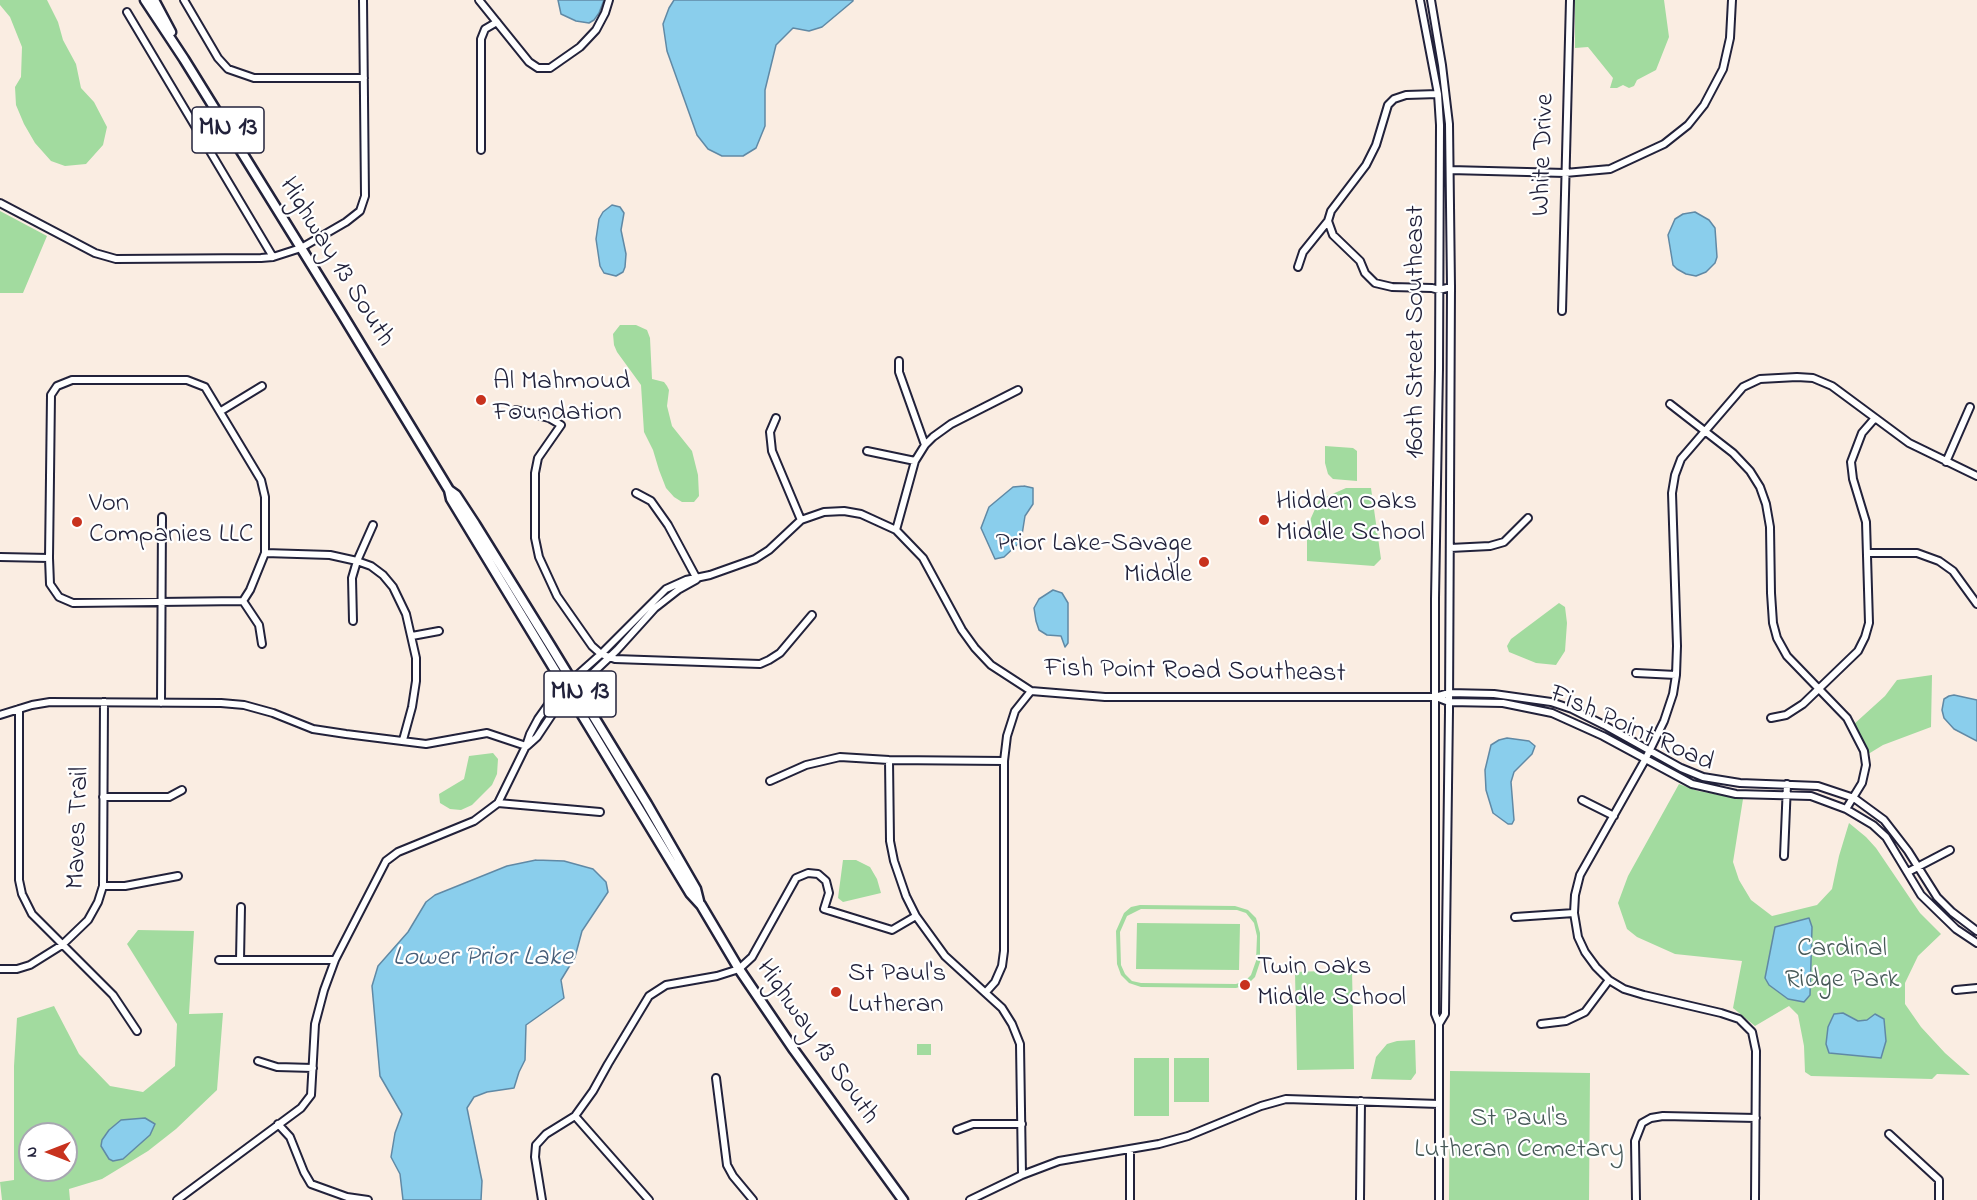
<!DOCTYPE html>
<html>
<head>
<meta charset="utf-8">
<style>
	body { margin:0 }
	#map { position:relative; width:1977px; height:1200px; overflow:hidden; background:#faede2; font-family:"Indie Flower",sans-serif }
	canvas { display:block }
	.north { position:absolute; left:18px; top:1122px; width:60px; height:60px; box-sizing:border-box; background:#fff; border:2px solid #a7a7b1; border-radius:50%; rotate:270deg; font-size:16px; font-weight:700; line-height:24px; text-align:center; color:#22223b }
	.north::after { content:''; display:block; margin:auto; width:21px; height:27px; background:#c8321e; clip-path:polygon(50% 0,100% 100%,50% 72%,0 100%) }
</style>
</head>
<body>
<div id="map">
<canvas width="1977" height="1200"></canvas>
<div class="north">N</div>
</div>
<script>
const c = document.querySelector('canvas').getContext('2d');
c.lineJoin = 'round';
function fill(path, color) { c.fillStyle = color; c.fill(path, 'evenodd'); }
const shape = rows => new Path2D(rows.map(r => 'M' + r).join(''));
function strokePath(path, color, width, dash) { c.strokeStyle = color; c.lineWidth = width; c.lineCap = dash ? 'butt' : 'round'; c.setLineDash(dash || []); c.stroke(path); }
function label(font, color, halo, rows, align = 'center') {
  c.font = font + ' "Indie Flower",sans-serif'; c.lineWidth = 4.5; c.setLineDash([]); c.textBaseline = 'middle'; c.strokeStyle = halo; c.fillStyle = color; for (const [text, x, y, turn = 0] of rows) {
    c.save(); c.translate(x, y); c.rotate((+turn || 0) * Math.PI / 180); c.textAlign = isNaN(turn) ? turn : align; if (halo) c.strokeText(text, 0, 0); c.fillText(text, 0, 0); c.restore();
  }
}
fill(shape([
	[0,0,47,0,58,22,63,40,76,64,81,88,94,102,107,127,103,145,86,164,65,166,51,161,35,143,24,124,16,105,15,87,21,77,22,47,10,17,0,5],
	[1575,0,1664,0,1669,37,1656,70,1637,80,1634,86,1629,88,1623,85,1617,88,1610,88,1613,78,1588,47,1575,48],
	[0,211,47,236,23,293,0,293],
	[620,325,636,325,647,330,650,338,652,379,664,382,667,386,669,390,667,406,672,426,692,451,698,475,699,496,694,502,682,502,674,497,666,488,659,470,653,450,644,432,641,385,617,352,614,345,613,334],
	[1325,446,1353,448,1357,451,1357,481,1333,479,1328,474,1325,463],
	[1346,488,1371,488,1381,559,1374,566,1307,561,1307,527,1319,500],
	[1559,603,1565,607,1567,623,1565,651,1556,665,1536,663,1509,652,1507,646,1511,639],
	[1932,675,1931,727,1883,745,1865,756,1853,725,1885,696,1897,680],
	[493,753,498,759,497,774,492,785,472,805,461,810,450,809,440,803,439,794,464,779,469,756],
	[1679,784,1698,791,1743,799,1733,862,1739,880,1751,900,1772,916,1817,905,1832,889,1839,856,1849,823,1866,837,1876,848,1920,913,1941,934,1918,956,1905,983,1905,1004,1921,1027,1945,1053,1970,1075,1937,1074,1932,1079,1811,1076,1805,1072,1804,1046,1798,1015,1789,1006,1755,1026,1733,1008,1742,961,1675,954,1637,937,1627,929,1618,903,1628,876],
	[843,860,856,860,870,867,877,879,881,893,843,902,838,898],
	[1140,905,1235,906,1248,910,1256,918,1260,933,1260,962,1255,977,1247,985,1236,988,1141,987,1129,983,1121,975,1117,964,1116,931,1124,913,1131,907],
	[1141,909,1237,910,1246,913,1254,923,1257,936,1256,961,1251,975,1245,981,1236,984,1141,983,1132,981,1125,974,1121,965,1120,932,1127,916],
	[1137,923,1240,924,1239,970,1136,969],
	[138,930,194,931,189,1014,223,1013,217,1090,176,1129,148,1151,102,1179,69,1189,70,1200,2,1200,0,1182,14,1180,14,1066,17,1018,54,1006,79,1054,110,1086,143,1092,175,1066,177,1024,127,944],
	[30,1134,66,1134,66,1170,30,1170],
	[1352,970,1354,1069,1297,1070,1295,972],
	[1415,1040,1416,1073,1411,1080,1371,1079,1376,1057,1387,1044,1397,1041],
	[917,1044,931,1044,931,1055,917,1055],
	[1134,1058,1169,1058,1169,1116,1134,1116],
	[1174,1058,1209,1058,1209,1102,1174,1102],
	[1450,1071,1590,1073,1589,1200,1449,1200]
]), '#a2db9f');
const water = shape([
	[558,0,604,0,599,13,594,20,589,23,576,21,561,14,558,0],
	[674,0,853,0,853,1,822,27,809,31,793,28,776,45,765,90,765,126,756,148,743,156,722,156,708,149,697,135,667,51,663,24,669,8,674,0],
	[612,205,620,207,624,213,621,230,626,254,625,267,623,272,616,276,604,273,600,266,596,239,599,219,603,212,612,205],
	[1695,212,1709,220,1715,228,1717,257,1715,263,1706,272,1696,276,1686,274,1677,269,1673,265,1668,235,1675,219,1683,214,1695,212],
	[1024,486,1033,488,1033,504,1025,516,1021,541,1004,557,995,559,981,528,989,507,1013,487,1024,486],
	[1053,590,1062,593,1068,603,1068,643,1065,647,1061,636,1047,635,1039,630,1036,621,1034,608,1039,599,1053,590],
	[1954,695,1977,700,1977,741,1954,729,1944,718,1942,710,1944,699,1949,696,1954,695],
	[1507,738,1529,741,1535,746,1532,754,1514,772,1511,782,1514,820,1512,824,1508,824,1493,813,1486,790,1485,770,1491,745,1499,740,1507,738],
	[536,860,564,861,593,869,606,882,608,892,582,931,575,957,561,980,564,998,526,1025,525,1060,519,1072,514,1088,487,1092,474,1097,467,1108,482,1181,481,1200,403,1200,400,1174,391,1157,395,1133,402,1114,380,1076,372,986,378,966,408,932,426,902,435,895,507,866,536,860],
	[1809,918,1812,927,1810,995,1804,1002,1788,999,1769,985,1765,978,1775,927,1809,918],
	[1843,1013,1858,1021,1867,1020,1875,1014,1884,1019,1886,1041,1881,1058,1829,1053,1826,1044,1828,1027,1834,1014,1843,1013],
	[145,1118,155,1124,150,1135,123,1159,113,1161,109,1159,101,1146,102,1140,109,1130,121,1120,145,1118]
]);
fill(water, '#8aceec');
strokePath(water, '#6089a5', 1.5);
const minor = shape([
	[184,0,218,58,228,69,254,78,364,78],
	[479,0,529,62,538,68,550,68,580,47,596,30,605,13,609,0],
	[1420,0,1438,94,1440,125,1439,369,1435,599,1435,1014,1439,1024,1439,1200],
	[1431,0,1442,65,1449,124,1451,287,1449,711,1445,1014,1439,1024],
	[127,12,273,257],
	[481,150,481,39,485,29,497,22],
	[1450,170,1565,173,1610,169,1664,144,1688,125,1704,105,1723,69,1730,38,1732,0],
	[0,203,95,253,116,259,261,258,273,257,301,248,346,222,360,211,365,196,363,0],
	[1328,221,1333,235,1360,261,1365,273,1375,283,1392,287,1432,288,1439,290,1451,287],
	[1298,267,1303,252,1328,221,1331,211,1366,165,1376,145,1388,105,1394,99,1406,95,1438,94],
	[1562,311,1570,0],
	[899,361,899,372,925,445],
	[72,380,187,380,205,387,261,480,265,497,265,553,250,590,243,601,73,603,59,597,50,584,49,558,51,395,57,386,72,380],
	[1670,404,1733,453,1750,471,1760,487,1766,504,1770,527,1771,593,1773,623,1777,638,1787,656,1847,718,1864,751,1866,765,1862,783,1846,809],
	[516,410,549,418,561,425,538,458,535,473,535,538,539,557,557,596,592,646,601,654,615,659,760,664,769,660,780,653,812,615],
	[221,411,262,386],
	[776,418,770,432,772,451,801,520],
	[867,451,915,461],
	[1946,462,1970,407],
	[636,493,651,501,668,525,697,579],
	[896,530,915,461,925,445,933,437,951,424,1018,390],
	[1450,548,1490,546,1504,542,1528,518],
	[265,553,330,555,357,561,371,566,383,575,393,587,406,614,416,658,416,681,412,707,403,740],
	[1867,553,1917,553,1939,561,1953,571,1977,604],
	[0,557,49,558],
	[243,601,259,625,262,644],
	[353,621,352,578,357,561,373,525],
	[412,636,439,631],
	[1636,673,1676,675],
	[1436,697,1449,702,1503,703,1552,713,1603,736,1692,784,1736,794,1811,796,1846,809,1873,825,1886,837,1921,895,1956,929,1977,943],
	[161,703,162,517],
	[19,709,19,880,22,894,32,914,113,995,137,1031],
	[0,715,32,705,50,702,221,703,244,705,273,713,313,729,346,734,426,744,487,733,526,746],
	[1771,718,1786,715,1803,704,1858,651,1865,637,1869,623,1866,522,1853,479,1851,462,1862,433,1875,418],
	[527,746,537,737,557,707,617,650,655,608,678,590,696,580],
	[889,760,890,841,894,861,906,896,916,916,945,956,1002,1008,1012,1024,1020,1044,1022,1175],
	[770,781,806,765,840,757,889,760,1004,761],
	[103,797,169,797,182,790],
	[1582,800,1614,816],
	[498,803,600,812],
	[1784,856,1787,784],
	[1908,872,1950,850],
	[103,886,125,886,178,876],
	[1515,917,1574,913],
	[219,960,335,960],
	[240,960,241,907],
	[0,969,17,969,30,965,62,945,88,920,98,902,103,886,104,702],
	[1956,990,1977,988],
	[986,992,995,982,1002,966,1004,951,1004,761,1007,736,1015,711,1031,691],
	[1541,1024,1566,1021,1585,1012,1609,980],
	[258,1061,277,1067,313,1068],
	[716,1078,727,1165,733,1176,753,1200],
	[575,1116,649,1200],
	[278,1124,290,1137,304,1172,311,1184,347,1197,368,1200],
	[957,1130,973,1124,1022,1124],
	[1889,1134,1939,1180,1939,1200],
	[177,1200,301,1108,311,1095,315,1024,324,990,335,960,386,861,398,852,474,821,498,803,526,746,530,734,538,719,555,695,601,654,666,589,686,580,710,575,755,559,769,550,801,520,824,512,844,511,861,514,896,530,923,558,962,630,975,648,991,665,1031,691,1105,697,1435,697,1449,693,1494,694,1551,702,1572,709,1604,725,1681,768,1703,777,1740,783,1818,786,1854,798,1884,820,1908,851,1937,897,1952,912,1977,931],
	[542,1200,535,1157,536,1145,546,1134,575,1116,593,1091,608,1064,649,996,666,985,717,976,739,969,752,957,796,878,808,873,818,874,826,881,829,893,824,909,892,930,916,916],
	[970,1200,1022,1175,1059,1161,1159,1144,1188,1136,1261,1106,1286,1099,1439,1104],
	[1130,1200,1130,1149],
	[1360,1200,1361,1101],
	[1636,1200,1635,1141,1642,1123,1651,1118,1663,1116,1756,1118],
	[1755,1200,1756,1051,1752,1032,1739,1019,1721,1013,1644,995,1624,989,1609,980,1596,967,1585,952,1578,937,1574,913,1575,895,1580,875,1645,760,1664,721,1673,694,1676,675,1677,646,1672,493,1675,475,1681,459,1743,387,1760,379,1797,377,1813,378,1832,386,1909,443,1977,476]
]);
const major = shape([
	[145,0,184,59,342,314,449,490,451,499,690,893,701,905,739,969,794,1050,903,1200],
	[154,0,171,32],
	[449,490,456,495,475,524,550,645,647,804,696,889,699,901]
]);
strokePath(minor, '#22223b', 10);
strokePath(major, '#22223b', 13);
strokePath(minor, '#fff', 6);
strokePath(major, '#fff', 8);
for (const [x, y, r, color] of [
	[481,400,6,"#c8321e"],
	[1264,520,6,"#c8321e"],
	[77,522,6,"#c8321e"],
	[1204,562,6,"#c8321e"],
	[1245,985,6,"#c8321e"],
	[836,992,6,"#c8321e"]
]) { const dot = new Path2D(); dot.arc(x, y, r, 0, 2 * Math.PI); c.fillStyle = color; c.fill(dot); strokePath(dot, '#fff', 2); }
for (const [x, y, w] of [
	[228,130,72],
	[580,694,72]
]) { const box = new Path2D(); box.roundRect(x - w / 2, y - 23, w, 46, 4.5); c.fillStyle = '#fff'; c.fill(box); strokePath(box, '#22223b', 1.5); }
label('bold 26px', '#22223b', null, [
	["MN 13",228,130],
	["MN 13",580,694]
]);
label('27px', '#22223b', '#fff', [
	["White Drive",1545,155,-88],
	["Highway 13 South",335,263,58],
	["160th Street Southeast",1418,332,-90],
	["Fish Point Road Southeast",1195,673,1],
	["Fish Point Road",1631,730,24],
	["Maves Trail",80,828,-88],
	["Highway 13 South",816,1043,55]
]);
label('27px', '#22223b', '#fff', [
	["Al Mahmoud",493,384],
	["Foundation",493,415],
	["Hidden Oaks",1276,504],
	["Middle School",1276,535],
	["Von",89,506],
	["Companies LLC",89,537],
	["Prior Lake-Savage",1192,546,"right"],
	["Middle",1192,577,"right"],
	["Twin Oaks",1257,969],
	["Middle School",1257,1000],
	["St Paul's",848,976],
	["Lutheran",848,1007]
], 'left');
label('27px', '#485a59', '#fff', [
	["Cardinal",1842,951],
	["Ridge Park",1842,982],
	["St Paul's",1519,1121],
	["Lutheran Cemetary",1519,1152]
]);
label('italic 28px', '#465e79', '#fff', [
	["Lower Prior Lake",483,959]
]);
</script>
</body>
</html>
